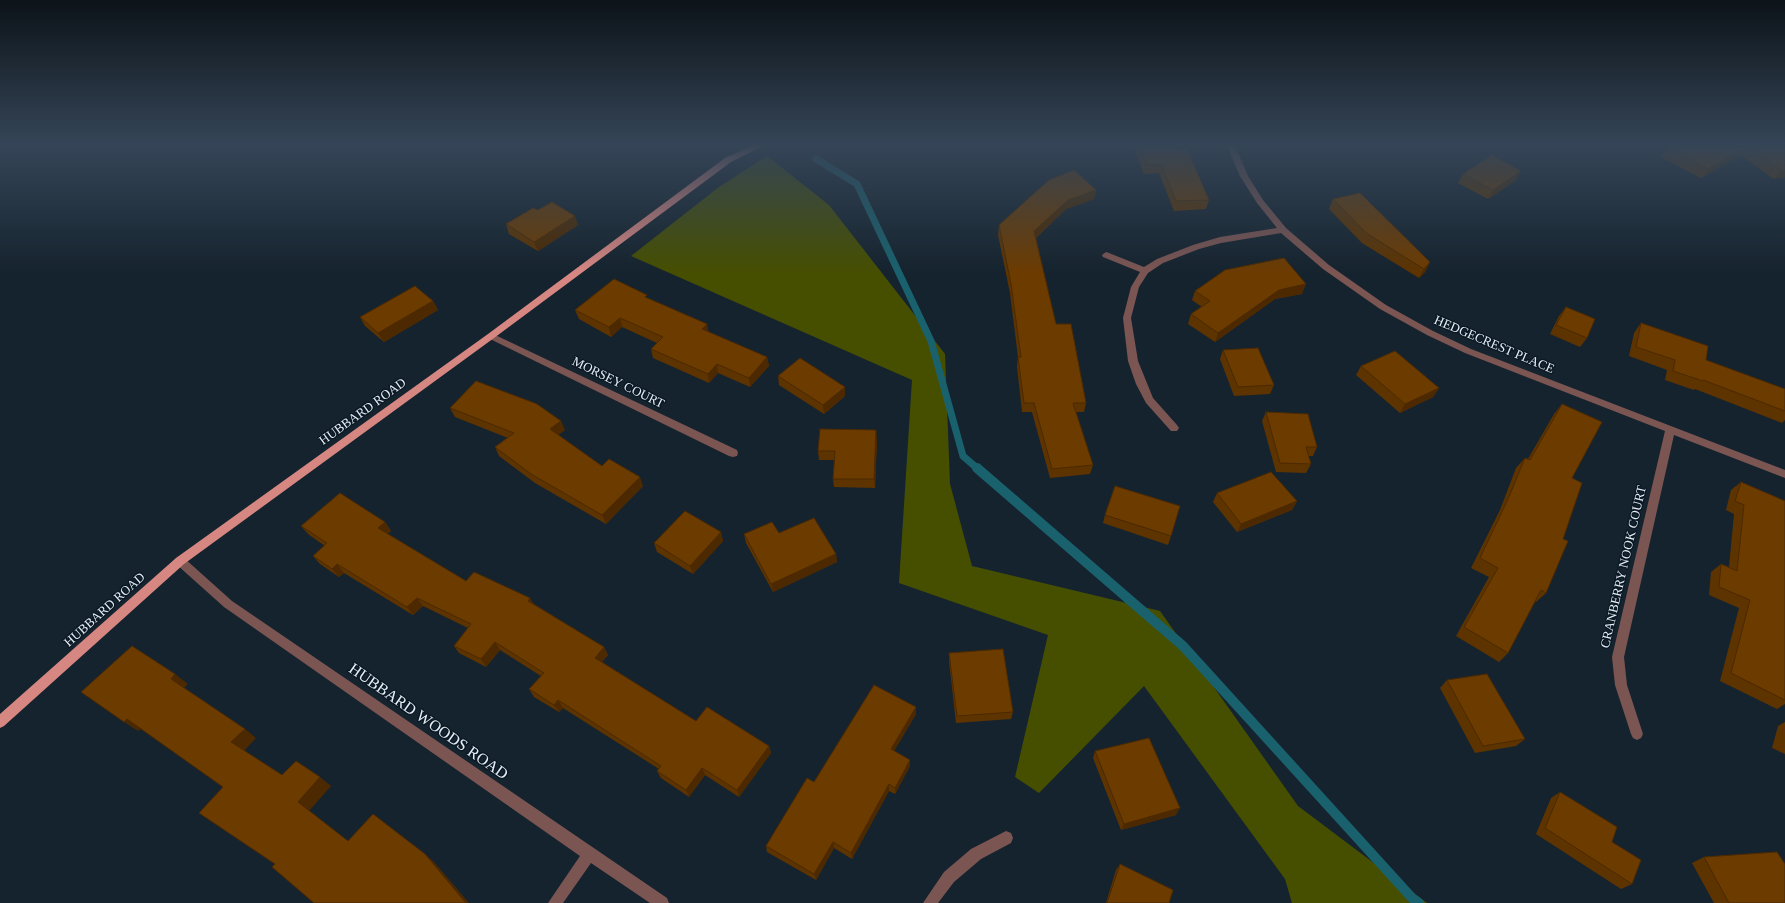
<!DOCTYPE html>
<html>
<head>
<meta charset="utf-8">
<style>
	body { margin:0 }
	canvas { display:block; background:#15232e }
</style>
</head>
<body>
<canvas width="1785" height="903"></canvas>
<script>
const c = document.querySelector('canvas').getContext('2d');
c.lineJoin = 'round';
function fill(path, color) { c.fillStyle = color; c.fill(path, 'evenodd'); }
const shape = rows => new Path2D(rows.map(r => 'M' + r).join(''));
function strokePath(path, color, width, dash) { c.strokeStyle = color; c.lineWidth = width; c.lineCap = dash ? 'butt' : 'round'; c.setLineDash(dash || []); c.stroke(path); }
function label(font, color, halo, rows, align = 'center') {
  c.font = font + ' Georgia,serif'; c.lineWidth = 3; c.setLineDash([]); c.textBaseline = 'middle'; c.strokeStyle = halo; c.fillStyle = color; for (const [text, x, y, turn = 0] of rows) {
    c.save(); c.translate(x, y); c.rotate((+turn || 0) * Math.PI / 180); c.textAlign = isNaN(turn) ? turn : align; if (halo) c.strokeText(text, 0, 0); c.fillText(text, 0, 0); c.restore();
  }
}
fill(shape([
	[767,156,829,205,945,354,950,484,972,566,1160,611,1298,806,1427,903,1292,903,1285,879,1144,686,1039,793,1015,777,1048,635,899,583,912,380,631,256,719,187]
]), '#464f00');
strokePath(shape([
	[816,159,857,184,931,341,963,456,978,469]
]), '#1a616e', 7);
strokePath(shape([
	[977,468,1183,646,1412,898,1419,903]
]), '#1a616e', 10);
fill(shape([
	[1227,146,1235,146,1248,176,1263,200,1286,228,1329,265,1386,305,1433,331,1471,349,1785,470,1785,478,1674,435,1624,657,1627,685,1643,734,1641,738,1637,740,1633,738,1631,734,1615,685,1612,657,1665,431,1465,353,1427,335,1380,309,1323,269,1281,233,1221,243,1199,249,1163,263,1148,273,1139,287,1131,318,1138,361,1153,398,1177,425,1179,428,1177,431,1171,431,1146,403,1136,384,1128,361,1123,318,1131,287,1140,272,1103,257,1102,255,1106,252,1109,253,1144,267,1157,259,1193,245,1220,237,1277,228,1257,203,1240,176,1227,146],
	[491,333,737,450,738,453,737,456,733,457,729,456,488,338,486,336,491,333],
	[180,556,184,558,232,601,667,898,669,903,650,903,591,863,563,903,548,903,580,856,224,607,176,564,175,561,176,558,180,556],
	[1006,831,1011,833,1013,838,1011,843,981,859,954,882,938,903,923,903,944,872,971,849,1006,831]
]), '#7b5552');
fill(shape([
	[752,146,763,146,731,162,494,338,184,564,4,726,0,728,0,714,176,558,488,334,725,158,752,146]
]), '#d78782');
fill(shape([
	[1133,146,1174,146,1176,150,1209,200,1206,209,1174,211,1159,173,1144,174],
	[1670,146,1785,146,1785,177,1774,179,1741,155,1701,178,1661,157,1668,148],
	[1463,174,1516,180,1488,199,1458,183],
	[1096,190,1094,199,1066,209,1036,238,1056,324,1086,403,1084,412,1076,412,1093,465,1090,474,1050,478,1032,412,1022,412,1017,366,1018,357,1010,293,998,235,999,225],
	[1333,199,1430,262,1425,272,1419,278,1362,243,1329,209],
	[538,210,578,225,538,251,509,234,506,224],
	[1195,291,1302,294,1275,299,1215,342,1188,324,1191,314,1202,307,1192,300],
	[648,298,707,324,708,332,767,357,769,366,750,387,718,373,709,383,653,358,651,349,657,343,622,327,611,337,579,319,575,310],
	[433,301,438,310,384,342,365,326,360,317],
	[1566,307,1587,338,1580,347,1550,334,1559,316],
	[1641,323,1706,360,1785,389,1785,420,1782,423,1695,389,1694,390,1665,380,1667,370,1629,356,1634,333],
	[1223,350,1274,385,1270,394,1234,396,1220,359],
	[1361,366,1439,388,1433,397,1400,413,1356,375],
	[778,376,845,387,845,396,824,414,779,385],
	[1562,404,1572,478,1563,539,1546,593,1536,602,1535,601,1508,653,1499,662,1456,636,1489,577,1471,568,1500,510,1516,468,1525,458,1528,459,1554,414],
	[450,408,565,430,558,435,602,466,643,486,606,524,535,483,499,456,495,447,508,438,455,417],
	[1266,412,1317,447,1313,456,1308,456,1311,464,1306,473,1276,472,1262,421],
	[877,439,875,488,834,487,833,479,835,460,819,460,818,451],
	[1741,482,1785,501,1785,704,1777,709,1720,681,1739,608,1709,595,1711,572,1721,564,1729,567,1734,514,1726,510,1731,490],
	[1217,493,1297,501,1292,510,1237,532,1213,502],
	[1105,515,1171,536,1168,545,1103,523],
	[385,522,391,531,387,534,466,581,534,604,604,647,608,655,602,662,696,721,769,746,771,753,739,797,705,775,689,797,661,778,657,771,659,769,563,708,559,712,534,697,529,689,541,676,500,650,486,667,459,653,454,646,468,628,423,606,413,615,344,573,339,577,320,564,313,556,325,546,308,534,301,526],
	[721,532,723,541,693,574,657,552,654,543],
	[779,533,836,554,837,562,773,592,746,543,744,534],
	[949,653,1013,712,1011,719,956,723,949,661],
	[1447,680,1525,739,1516,746,1475,753,1440,688],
	[916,707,916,714,894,751,910,760,910,766,895,794,889,791,852,859,834,848,816,880,767,852,766,846,814,782],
	[1785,722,1785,754,1772,748,1778,726],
	[1095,751,1176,815,1121,830,1093,758],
	[1560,792,1612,842,1632,884,1621,889,1536,834,1551,798],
	[1704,857,1785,903,1714,903,1692,863],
	[1120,864,1169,903,1106,903,1116,870]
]), '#5d3300');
fill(shape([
	[1747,146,1748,146,1741,155,1701,178,1708,169],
	[1782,170,1785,170,1785,177,1774,179],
	[1521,171,1516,180,1488,199,1493,190],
	[1096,190,1094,199,1066,209,1033,240,1034,231,1068,200],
	[575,216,578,225,538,251,534,242],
	[1430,262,1425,272,1419,278,1424,269],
	[1306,284,1302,294,1275,299,1215,342,1218,333,1279,290],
	[433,301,438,310,384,342,378,333],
	[620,318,622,327,611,337,609,327],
	[707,324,709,333,702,329],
	[767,357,769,366,750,387,749,378],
	[717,364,718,373,709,383,708,374],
	[845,387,845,396,824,414,823,405],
	[1439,388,1433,397,1400,413,1405,404],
	[561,421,565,430,554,438,550,429],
	[876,430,877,439,875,488,874,479],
	[640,477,643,486,606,524,602,515],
	[1297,501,1292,510,1237,532,1241,524],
	[385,522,391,531,384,537,378,528],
	[721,532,723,541,693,574,690,566],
	[836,554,837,562,773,592,771,584],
	[337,564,344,573,339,577,332,569],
	[417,598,423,606,413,615,407,607],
	[530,598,535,606,528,601],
	[495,642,500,650,486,667,481,659],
	[604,647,608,655,599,665,595,658],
	[175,674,188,684,183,689,171,679],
	[558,700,563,708,559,712,554,705],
	[916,707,916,714,891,756,891,749],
	[127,719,141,729,138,731,124,722],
	[245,729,256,738,243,752,231,742],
	[769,746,771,753,739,797,737,790],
	[910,760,910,766,895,794,895,788],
	[702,768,705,775,689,797,686,790],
	[320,777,331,786,309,811,298,802],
	[889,784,889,791,852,859,851,853],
	[1180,808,1176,815,1121,830,1124,824],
	[833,842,834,848,816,880,814,874],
	[425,854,434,862,469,903,466,903]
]), '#4c2900');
const building = shape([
	[1139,146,1174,146,1176,150,1187,149,1209,200,1176,201,1161,164,1146,165,1139,146],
	[1670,146,1747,146,1708,169,1668,148,1670,146],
	[1749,146,1785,146,1785,170,1782,170,1749,146],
	[1492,155,1521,171,1493,190,1463,174,1492,155],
	[1074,170,1096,190,1068,200,1034,231,1056,324,1071,324,1086,403,1073,403,1093,465,1052,469,1034,403,1024,403,1018,357,1021,357,1011,284,999,225,1049,180,1074,170],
	[1360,193,1430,262,1424,269,1366,233,1333,199,1360,193],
	[552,202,575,216,534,242,506,224,533,208,538,210,552,202],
	[1284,258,1306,284,1279,290,1218,333,1191,314,1210,301,1195,291,1225,270,1284,258],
	[614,279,647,295,645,297,707,324,702,329,767,357,749,378,717,364,708,374,651,349,663,337,620,318,609,327,575,310,614,279],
	[415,286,433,301,378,333,360,317,415,286],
	[1566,307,1595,319,1587,338,1556,325,1566,307],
	[1641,323,1708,346,1706,360,1785,389,1785,411,1703,380,1703,381,1673,371,1675,360,1636,347,1641,323],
	[1258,348,1274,385,1238,387,1223,350,1258,348],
	[1395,351,1439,388,1405,404,1361,366,1395,351],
	[800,358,845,387,823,405,778,376,800,358],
	[476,381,537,404,561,421,550,429,602,466,609,459,640,477,602,515,531,474,495,447,514,433,450,408,476,381],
	[1562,404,1602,422,1572,478,1582,483,1563,539,1568,541,1546,593,1541,590,1508,653,1464,627,1498,568,1480,558,1508,499,1525,458,1530,460,1562,404],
	[1266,412,1308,414,1317,447,1306,447,1311,464,1280,463,1266,412],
	[820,429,876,430,874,479,833,479,835,451,818,451,820,429],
	[1271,472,1297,501,1241,524,1217,493,1271,472],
	[1741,482,1785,501,1785,700,1731,673,1750,600,1719,587,1721,564,1737,571,1744,505,1735,501,1741,482],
	[1115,486,1180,506,1171,536,1105,515,1115,486],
	[340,493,385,522,378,528,466,581,474,572,530,598,528,601,604,647,595,658,696,721,707,707,769,746,737,790,702,768,686,790,657,771,661,766,558,700,554,705,529,689,544,673,495,642,481,659,454,646,471,624,417,598,407,607,337,564,332,569,313,556,327,543,301,526,340,493],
	[685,511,721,532,690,566,654,543,685,511],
	[814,518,836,554,771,584,744,534,772,522,779,533,814,518],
	[132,646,175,674,171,679,245,729,231,742,282,775,296,761,320,777,298,802,348,841,373,814,425,854,466,903,314,903,272,867,275,864,199,813,223,787,127,719,124,722,81,692,132,646],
	[1003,649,1013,712,957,716,949,653,1003,649],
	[1487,674,1525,739,1483,746,1447,680,1487,674],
	[874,685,916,707,891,749,910,760,895,788,889,784,851,853,833,842,814,874,766,846,807,778,814,782,874,685],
	[1149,738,1180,808,1124,824,1095,751,1149,738],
	[1560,792,1617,827,1612,842,1641,860,1632,884,1545,828,1560,792],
	[1777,852,1785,864,1785,903,1729,903,1704,857,1777,852],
	[1120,864,1173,890,1169,903,1107,903,1120,864]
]);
fill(building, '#6c3b00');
strokePath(building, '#4c2900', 1);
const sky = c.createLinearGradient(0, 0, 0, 273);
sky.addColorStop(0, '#0c1319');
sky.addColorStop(0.53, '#354557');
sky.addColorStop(1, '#35455700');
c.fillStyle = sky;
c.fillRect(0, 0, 1785, 273);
label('13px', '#e5eef6', '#0b1924', [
	["HEDGECREST PLACE",1494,345,23],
	["MORSEY COURT",618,383,26],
	["HUBBARD ROAD",363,412,-36],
	["CRANBERRY NOOK COURT",1624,567,-77],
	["HUBBARD ROAD",105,610,-42]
]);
label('16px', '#e5eef6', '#0b1924', [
	["HUBBARD WOODS ROAD",428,722,35]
]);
</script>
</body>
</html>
